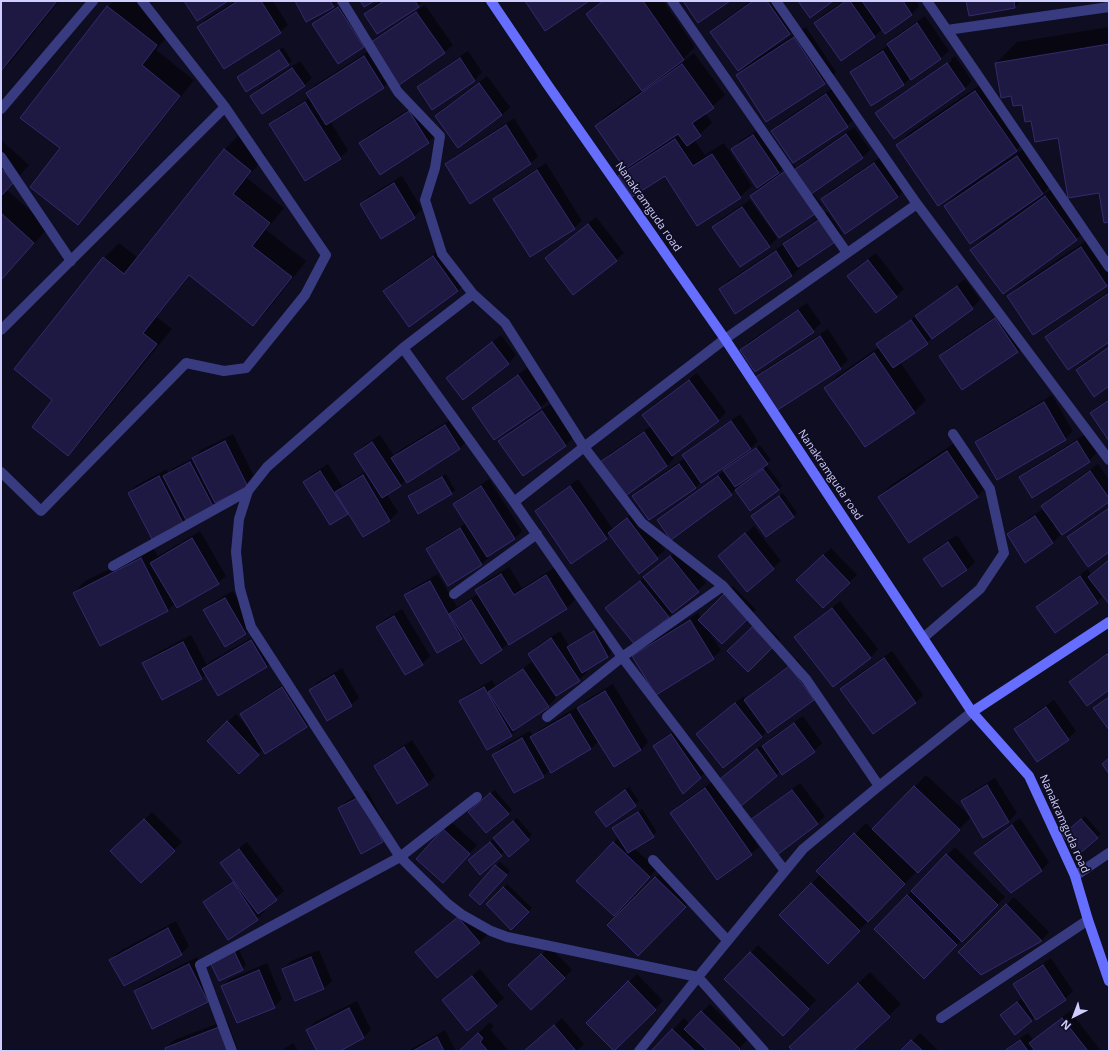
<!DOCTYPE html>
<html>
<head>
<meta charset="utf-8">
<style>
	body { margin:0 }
	#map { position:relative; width:1110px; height:1052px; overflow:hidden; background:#0f0d21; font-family:"Open Sans",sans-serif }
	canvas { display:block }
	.frame { position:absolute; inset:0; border:2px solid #cfceff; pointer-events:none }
	.north { position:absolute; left:1054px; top:996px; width:40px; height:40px; -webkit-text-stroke:3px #0f0d21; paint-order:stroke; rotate:222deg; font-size:11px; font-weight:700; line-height:16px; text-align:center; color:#cfceff }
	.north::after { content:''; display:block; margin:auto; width:14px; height:18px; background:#cfceff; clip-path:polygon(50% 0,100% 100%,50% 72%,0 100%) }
</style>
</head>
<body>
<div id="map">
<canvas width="1110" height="1052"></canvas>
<div class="frame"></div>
<div class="north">N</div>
</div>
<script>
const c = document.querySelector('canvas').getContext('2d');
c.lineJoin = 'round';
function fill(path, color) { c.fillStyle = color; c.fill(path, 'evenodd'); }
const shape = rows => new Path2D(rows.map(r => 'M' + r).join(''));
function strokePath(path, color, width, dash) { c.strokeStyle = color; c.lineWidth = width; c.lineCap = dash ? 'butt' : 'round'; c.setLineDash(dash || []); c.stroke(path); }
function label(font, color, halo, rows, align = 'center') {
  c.font = font + ' "Open Sans",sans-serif'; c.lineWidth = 3.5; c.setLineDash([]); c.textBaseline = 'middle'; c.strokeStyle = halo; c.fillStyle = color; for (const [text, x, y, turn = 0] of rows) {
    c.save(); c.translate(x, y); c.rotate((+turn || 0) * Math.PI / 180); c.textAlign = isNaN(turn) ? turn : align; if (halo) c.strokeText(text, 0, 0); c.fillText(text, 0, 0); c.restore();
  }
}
fill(shape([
	[1,1,59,1,9,64,1,72],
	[114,1,135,1,172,30,156,50,194,80,93,208,78,224,61,148,108,7],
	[235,1,273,1,288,25,280,32,198,27,206,19],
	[296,1,338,1,333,6],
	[344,1,347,1,371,38,364,46,338,63,313,24,321,17],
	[381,1,423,1,418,6,377,32,365,14,373,6],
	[601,1,663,1,695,47,682,60,683,61,694,53,725,95,705,113,712,123,694,139,705,155,724,143,752,186,740,197,665,175,620,176,631,165,596,126,608,114,642,90,588,14],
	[751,1,780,1,797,25,790,33,756,57,757,58,806,27,836,72,824,83,737,75,750,62,712,32,719,24],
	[844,1,916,1,919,6,912,14,886,32,883,28,875,36,841,60,816,23,823,15],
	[967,1,1021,1,1015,7],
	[425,5,453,45,445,52,400,84,372,43,380,36],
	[925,16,949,51,941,58,911,78,911,77,904,84,851,72,859,65,889,45,888,44,896,36],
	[1109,27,1109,221,1099,192,1059,137,1032,120,1023,103,1012,95,996,63,1017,42],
	[283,47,292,61,288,64,238,77,242,73],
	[372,49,391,79,384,87,330,121,348,150,340,158,270,125,278,117,310,97,307,93,315,85],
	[468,51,482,72,475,80,433,109,418,87,426,80],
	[955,56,972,81,965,88,894,138,877,113,884,106,884,108,952,61,951,59,884,106],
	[300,61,312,78,304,86,252,96,259,88],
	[487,76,510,107,502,115,436,116,444,108],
	[987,80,1028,139,1016,150,897,145,909,133],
	[834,87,855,118,847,126,773,131,780,123],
	[417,104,436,134,429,142,380,173,360,143,368,135],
	[514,118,538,156,530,164,446,165,454,157],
	[854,127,870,150,862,158,812,192,822,205,814,213,751,196,762,185,733,149,740,141,761,128,786,165,776,175,777,175,793,164,797,169,803,162],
	[240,134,266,155,247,178,284,208,266,230,306,261,268,310,253,325,190,275,157,317,172,329,83,439,68,454,54,400,15,369,104,258,119,243,138,258,225,149],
	[1,140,29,165,7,190,49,227,1,280],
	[1029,145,1054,182,1042,194,945,206,957,194],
	[882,156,905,189,898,197,822,199,830,191],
	[546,163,582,221,574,228,494,199,502,191],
	[402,176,422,209,414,217,361,204,369,196],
	[1057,185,1088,228,1076,239,972,250,983,238],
	[750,200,777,238,770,246,740,266,713,227,721,219],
	[828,212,842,234,834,241,798,265,800,268,792,276,735,312,720,289,728,281,784,244,792,236],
	[596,217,624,253,616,260,546,258,554,250],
	[1093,236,1109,260,1109,282,1106,285,1008,297,1020,285],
	[441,249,465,283,458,291,409,325,385,291,392,283],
	[876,253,904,289,896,296,848,276,856,268],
	[965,279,980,300,972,308,900,362,926,400,914,412,865,446,825,388,837,376,879,347,877,344,885,337,919,314],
	[1109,291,1109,341,1046,337,1054,330],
	[807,303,821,323,813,331,741,350,749,342],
	[1003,311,1026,344,1018,352,963,389,940,356,948,348],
	[828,329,848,360,840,368,776,409,755,378,763,371],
	[501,335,516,355,509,363,463,399,447,378,455,371],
	[1109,346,1109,385,1077,370,1085,362],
	[527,368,549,400,541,407,495,439,473,408,481,400],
	[697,373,726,412,719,420,672,454,674,458,667,466,601,462,609,454,651,426,643,415,651,407],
	[1052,395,1073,431,1065,439,976,442,984,435],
	[1109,398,1109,440,1091,413,1099,406],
	[550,404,573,438,565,446,500,441,508,433],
	[740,414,758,441,750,449,701,482,695,488,633,496,641,488,685,458,683,455,691,448],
	[453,418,467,441,459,449,406,479,400,485,387,494,398,512,390,520,363,536,349,512,347,514,304,482,312,474,328,464,342,486,366,471,355,454,363,446,380,435,394,456,400,450],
	[233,434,255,478,247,486,216,501,212,505,186,519,183,522,129,493,137,485,167,469,168,473,172,469,193,458,201,450],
	[1085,434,1097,453,1089,461,1020,477,1028,470],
	[959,440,989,485,977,496,879,497,891,485],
	[760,445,771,460,738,484,739,487,767,466,782,486,778,490,736,490,671,538,659,520,666,513],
	[1098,464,1109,480,1109,500,1054,526,1060,535,1053,543,1008,535,1016,527,1044,508,1042,506,1050,498],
	[446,474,455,490,451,494,409,496,413,492],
	[489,479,522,531,515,538,489,555,490,556,482,564,448,584,427,549,435,542,466,523,454,505,462,497],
	[578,479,613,529,635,511,665,550,639,572,610,534,606,538,536,512,544,504],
	[783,493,797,513,793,516,756,513],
	[1109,507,1109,551,1069,538,1076,530],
	[754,526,781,561,773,568,719,556],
	[200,531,226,576,218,583,175,603,168,610,100,645,74,593,85,581,153,548,158,556],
	[957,535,975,562,967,570,942,586,924,559,932,551],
	[831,548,857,575,823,607,798,580],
	[679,549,706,583,669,616,635,644,606,609,614,601],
	[1109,560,1109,603,1103,596,1097,602,1055,632,1037,608,1045,600,1088,569,1091,575],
	[509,567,522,588,554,568,575,600,567,608,510,644,509,642,502,649,481,663,464,636,437,651,405,595,413,588,438,574,457,607,478,594,476,590,484,582],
	[733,586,756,610,722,643,710,633,721,650,713,658,656,693,633,656,641,648,698,613,701,618],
	[233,591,254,626,246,634,225,646,205,611,212,603],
	[840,601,878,649,871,657,833,686,795,637,803,629],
	[402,609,430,656,422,664,377,627,385,619],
	[760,620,780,639,748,671,729,651],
	[598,628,611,653,608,657,585,670,587,672,579,680,529,654,537,646,560,631,569,646],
	[259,633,274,659,267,666,206,674,202,678,143,663,151,656,191,635,207,665,211,661],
	[892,651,923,695,915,703,842,689,849,681],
	[1109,652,1109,689,1070,682,1078,674],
	[797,659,821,692,813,699,767,730,761,737,697,734,705,726,744,696,746,699,753,692],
	[532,662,556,698,548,706,518,726,519,728,511,735,460,701,468,694,492,680,496,686],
	[342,668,359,698,351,705,310,690,318,682],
	[290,680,314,718,306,726,263,749,239,773,208,741,236,714,248,727,248,726,241,714,249,707],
	[613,684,648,742,641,750,599,741,591,749,550,769,543,776,493,755,501,747,530,731,533,736,539,730,578,706,579,708,586,700],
	[1109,696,1109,729,1094,708],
	[1054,700,1076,731,1068,739,1015,729,1023,721],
	[803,716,822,743,814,751,781,771,741,804,721,779,729,771,765,742,766,744,771,738],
	[679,727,708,770,700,777,655,746,663,738],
	[412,740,435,776,427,784,375,766,383,759],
	[926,775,971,817,930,860,913,867,912,868,916,872,828,962,781,915,821,874,818,871,866,823,873,830],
	[995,778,1017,813,1009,821,984,836,962,801,970,793],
	[713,781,759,847,751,854,672,813,679,805],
	[800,783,825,816,817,824,752,820,760,813],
	[629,787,639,801,606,826,596,812],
	[367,790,390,834,382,842,339,808,347,801],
	[495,790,512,810,508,813,473,809],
	[642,809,657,832,634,848,657,869,621,907,613,843,619,837,613,828],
	[152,812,182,842,141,882,112,851],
	[1085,816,1101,834,1097,837,1067,832],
	[517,818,532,835,509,856,505,851,501,855,473,857],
	[1020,818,1049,862,1042,870,1012,892,975,853,983,845],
	[451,822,477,845,450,874,444,830],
	[247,842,284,891,263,909,265,911,257,919,228,938,204,902,212,895,234,880,221,863,229,855],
	[955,847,1005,897,924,977,875,929],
	[500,862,510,871,484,900,470,894],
	[663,870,693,899,638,954,608,925],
	[507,884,532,908,511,928,487,904],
	[1014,897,1049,932,1042,940,981,974,960,952],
	[466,910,487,935,479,943,416,952],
	[176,921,189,946,181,954,110,960,118,952],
	[758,945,816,1000,791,1027,725,979],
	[550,947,572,970,564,978,517,977],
	[238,948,246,965,242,969,211,962],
	[319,950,332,981,324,988,296,1000,283,969,291,961],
	[197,957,215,993,207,1001,135,991,143,984],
	[1051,958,1073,991,1065,999,1035,1017,1031,1021,1005,1011,1021,999,1024,1003,1025,1002,1014,985,1022,977],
	[267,963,282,999,274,1007,222,986,230,979],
	[480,969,504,998,496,1005,444,1000],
	[870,972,901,1004,852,1051,794,1051,802,1036],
	[637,974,663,1001,614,1050,587,1023],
	[357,1001,371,1030,363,1038,338,1051,318,1051,308,1030,315,1022],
	[710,1004,747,1040,736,1051,653,1051,684,1018,690,1024],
	[1070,1011,1101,1051,1002,1051,1028,1033,1033,1040],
	[562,1018,584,1044,577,1051,524,1051],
	[227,1020,238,1051,167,1051,166,1048,174,1040],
	[490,1022,494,1026,491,1030,509,1051,460,1051],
	[445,1030,456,1051,408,1051],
	[920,1033,939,1051,902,1051],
	[293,1043,298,1051,281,1051]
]), '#0007');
const building = shape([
	[1,1,57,1,1,71,1,1],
	[184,1,228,1,197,21,184,1],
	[238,1,261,1,281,33,224,69,197,27,238,1],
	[295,1,330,1,334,7,306,22,295,1],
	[360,1,374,1,364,7,360,1],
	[384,1,415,1,419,7,377,34,364,14,384,1],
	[525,1,589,1,545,31,525,1],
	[603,1,643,1,684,60,642,91,586,14,603,1],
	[683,1,730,1,698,23,683,1],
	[753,1,767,1,790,34,738,71,710,32,753,1],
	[798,1,833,1,810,18,798,1],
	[846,1,850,1,875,37,841,61,814,23,846,1],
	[862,1,903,1,912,15,885,34,862,1],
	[966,1,1014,1,1015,8,969,16,966,1],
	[107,6,157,45,142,65,180,96,78,225,30,187,60,148,20,118,107,6],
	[338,7,364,47,338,64,312,24,338,7],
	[416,12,445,53,399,85,370,43,416,12],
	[917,23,941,59,911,80,887,44,917,23],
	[794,37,825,84,766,122,736,75,794,37],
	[1109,44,1109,222,1104,223,1099,193,1068,198,1058,138,1035,142,1031,121,1025,122,1022,105,1013,106,1011,96,1001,98,995,63,1109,44],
	[279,50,289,65,246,92,237,77,279,50],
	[883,51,904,85,871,106,850,72,883,51],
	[364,56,384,88,326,125,306,93,364,56],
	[460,58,475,81,432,110,417,87,460,58],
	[947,63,965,89,894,139,875,113,947,63],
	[682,64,714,108,692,123,701,136,687,146,678,134,625,169,595,126,682,64],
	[292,68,305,86,262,114,250,96,292,68],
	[479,83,502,115,458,148,435,116,479,83],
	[975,91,1017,151,938,206,896,145,975,91],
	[826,94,848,127,793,163,771,131,826,94],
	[305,102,341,159,305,181,269,124,305,102],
	[409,111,429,143,380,175,359,143,409,111],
	[506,125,531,164,470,204,445,164,506,125],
	[846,134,863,158,811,194,794,170,846,134],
	[753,135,779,173,757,188,731,149,753,135],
	[675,139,693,166,712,154,741,198,697,226,665,176,632,197,618,176,675,139],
	[224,149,251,171,233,194,270,223,252,246,292,277,253,326,189,275,143,333,157,344,68,456,32,427,52,400,14,369,103,257,124,274,224,149],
	[1017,156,1043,194,970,244,944,206,1017,156],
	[874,163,898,197,845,234,821,199,874,163],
	[1,169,15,181,1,196,1,169],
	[537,170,575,229,530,257,493,199,537,170],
	[785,171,815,214,779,238,750,196,785,171],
	[394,183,415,218,381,239,360,204,394,183],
	[1045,196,1077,240,1003,294,970,250,1045,196],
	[742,207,770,247,740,267,712,227,742,207],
	[1,213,34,243,1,280,1,213],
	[820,219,835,242,798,267,783,244,820,219],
	[588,224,617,261,573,295,545,258,588,224],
	[1081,247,1107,286,1033,335,1007,296,1081,247],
	[776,251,792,276,735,314,719,289,776,251],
	[433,256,458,291,409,327,383,291,433,256],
	[868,260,897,297,876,313,847,276,868,260],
	[957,286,973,309,932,339,915,316,957,286],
	[1109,293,1109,342,1068,370,1045,337,1109,293],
	[798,310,814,332,755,372,740,350,798,310],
	[995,318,1018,352,962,390,939,356,995,318],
	[911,320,928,344,893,368,876,344,911,320],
	[820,336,841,369,776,411,754,378,820,336],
	[492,342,509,364,463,400,446,378,492,342],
	[1109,347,1109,386,1094,397,1076,370,1109,347],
	[874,353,915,413,865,447,824,388,874,353],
	[518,375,541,408,494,440,472,408,518,375],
	[689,380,719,421,672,456,642,415,689,380],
	[1109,400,1109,441,1090,413,1109,400],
	[1044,402,1066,440,997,480,975,442,1044,402],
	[542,411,566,446,523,476,498,441,542,411],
	[731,421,751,449,701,483,682,455,731,421],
	[445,425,460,449,407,483,391,458,445,425],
	[644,432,667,466,624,497,600,462,644,432],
	[225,441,248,487,215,503,192,458,225,441],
	[1077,441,1090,462,1032,498,1019,477,1077,441],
	[372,442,401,486,382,498,354,454,372,442],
	[756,448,768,464,735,487,723,470,756,448],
	[947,451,978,497,909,543,878,497,947,451],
	[190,462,213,506,186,520,163,476,190,462],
	[679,464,696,488,649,520,632,496,679,464],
	[763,469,779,490,750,511,735,490,763,469],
	[320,471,348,514,330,525,303,482,320,471],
	[1090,471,1109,498,1109,502,1062,535,1041,506,1090,471],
	[363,475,390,521,363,537,335,492,363,475],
	[159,476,183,523,152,539,128,493,159,476],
	[718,476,732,495,671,540,657,520,718,476],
	[442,477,452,494,418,514,408,496,442,477],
	[481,486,515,539,487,557,453,504,481,486],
	[570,486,607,539,571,564,535,511,570,486],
	[779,496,794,517,766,537,751,516,779,496],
	[1109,508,1109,552,1088,567,1067,537,1109,508],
	[1035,516,1053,543,1025,563,1007,534,1035,516],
	[627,518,658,559,639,574,608,533,627,518],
	[460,528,482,565,448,586,426,549,460,528],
	[745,533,774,569,747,592,718,556,745,533],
	[192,538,219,584,177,608,150,563,192,538],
	[948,542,967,570,942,587,923,559,948,542],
	[823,555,850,583,823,608,796,580,823,555],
	[670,556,699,592,672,613,643,577,670,556],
	[141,558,168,611,100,646,73,593,141,558],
	[1109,560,1109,604,1088,577,1109,560],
	[501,574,514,595,546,575,567,609,509,645,475,590,501,574],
	[1080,576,1098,603,1055,633,1036,607,1080,576],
	[430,581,462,639,437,653,404,595,430,581],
	[640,581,669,617,635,645,605,608,640,581],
	[725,593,749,618,722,644,698,620,725,593],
	[225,598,246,634,225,647,203,610,225,598],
	[471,600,502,650,481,664,449,614,471,600],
	[832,608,871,658,833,687,794,637,832,608],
	[394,616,423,665,405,675,376,627,394,616],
	[690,620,714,659,656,695,632,656,690,620],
	[752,627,773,647,748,672,727,651,752,627],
	[594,631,608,657,582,673,567,647,594,631],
	[551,638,580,681,556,696,528,654,551,638],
	[251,640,267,667,218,696,202,669,251,640],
	[183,642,202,679,162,700,142,663,183,642],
	[1107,654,1109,657,1109,690,1087,706,1069,682,1107,654],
	[884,658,916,703,873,734,840,689,884,658],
	[789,666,814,700,768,733,744,700,789,666],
	[523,669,549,707,513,731,488,692,523,669],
	[334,675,352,706,327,721,309,690,334,675],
	[282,687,307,727,265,754,240,714,282,687],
	[484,687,512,736,487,750,459,701,484,687],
	[605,691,641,750,614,767,577,708,605,691],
	[1109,697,1109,730,1093,708,1109,697],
	[735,703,762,737,723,768,696,734,735,703],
	[1046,707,1069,740,1037,762,1014,729,1046,707],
	[570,714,591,749,551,773,530,737,570,714],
	[227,721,259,755,239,774,207,741,227,721],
	[794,723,815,752,782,775,762,746,794,723],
	[671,734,701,778,683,794,653,746,671,734],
	[522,738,544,777,514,793,492,755,522,738],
	[404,747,428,785,397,804,374,766,404,747],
	[757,749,777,776,741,806,720,779,757,749],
	[1109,758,1109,774,1102,764,1109,758],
	[987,785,1009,822,983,838,961,801,987,785],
	[914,786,960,830,918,873,872,829,914,786],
	[705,788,752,855,717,880,670,813,705,788],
	[625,790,636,806,606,827,595,812,625,790],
	[792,790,818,824,777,855,750,820,792,790],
	[490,793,509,814,486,833,468,812,490,793],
	[359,797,383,842,361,854,338,808,359,797],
	[638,812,654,837,628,853,612,828,638,812],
	[144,819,175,851,141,883,110,851,144,819],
	[1081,819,1098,838,1078,855,1062,835,1081,819],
	[513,821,529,840,509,857,493,838,513,821],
	[1012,825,1042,871,1011,893,974,853,1012,825],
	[443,829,470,854,443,883,416,859,443,829],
	[854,833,905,884,868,922,816,871,854,833],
	[490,842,502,856,480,875,468,860,490,842],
	[613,842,650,877,614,916,576,881,613,842],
	[239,849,277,900,258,914,220,863,239,849],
	[946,854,998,905,962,942,911,891,946,854],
	[495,865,507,875,480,905,469,895,495,865],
	[655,877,686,907,638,956,607,925,655,877],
	[233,882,258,920,228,940,203,902,233,882],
	[811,883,860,931,828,964,779,915,811,883],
	[503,887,529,912,511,930,486,904,503,887],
	[907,895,957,945,924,979,874,929,907,895],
	[1006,904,1042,941,981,975,958,952,1006,904],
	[458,917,480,943,437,978,415,952,458,917],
	[168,928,182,955,124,986,109,960,168,928],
	[234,951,243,970,219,981,210,962,234,951],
	[750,952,809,1009,783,1036,724,979,750,952],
	[541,954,565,978,531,1010,508,985,541,954],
	[311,957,324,989,295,1001,282,969,311,957],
	[189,964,208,1002,152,1029,134,991,189,964],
	[1043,965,1066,1000,1036,1020,1013,984,1043,965],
	[259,970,275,1008,237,1023,221,986,259,970],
	[472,976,497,1006,467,1031,442,1000,472,976],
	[628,981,656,1010,614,1051,586,1023,628,981],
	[858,983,890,1017,853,1051,793,1051,789,1047,858,983],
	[1017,1002,1032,1021,1015,1035,1000,1015,1017,1002],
	[349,1008,364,1038,340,1051,317,1051,306,1030,349,1008],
	[701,1011,740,1049,738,1051,707,1051,684,1029,701,1011],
	[1062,1018,1088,1051,1035,1051,1029,1043,1062,1018],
	[554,1025,576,1051,524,1051,554,1025],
	[219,1027,228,1051,166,1051,165,1048,219,1027],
	[672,1029,695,1051,651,1051,672,1029],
	[478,1033,483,1038,480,1042,488,1051,459,1051,478,1033],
	[437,1037,444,1051,413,1051,437,1037],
	[911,1040,923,1051,900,1051,911,1040],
	[1020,1040,1028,1051,1004,1051,1020,1040]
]);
fill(building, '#1e1942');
strokePath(building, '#332b6e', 1);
strokePath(shape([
	[342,1,398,92,440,136,435,168,425,200,442,254,473,294,505,323,584,447,642,523,723,586,806,679,879,786],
	[672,1,847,253],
	[776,1,917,204,1109,460],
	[927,1,1109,267],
	[947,30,1109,7],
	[1,109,93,1],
	[1,157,71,261],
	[473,294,403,348,267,467,248,491,239,519,236,552,240,589,251,627,400,857,448,904,461,914,491,931,507,937,698,977,764,1051],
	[1,330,225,107],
	[403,348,514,502,622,657,785,871],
	[1,472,41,511,186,363,224,371,246,368,305,295,326,255,225,107,142,1],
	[514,502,584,447,725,339,917,204],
	[113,566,248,491],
	[454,594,537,534],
	[923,638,980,589,1004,553,990,489,953,434],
	[547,717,622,657,723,586],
	[653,860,727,940],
	[1075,876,1109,853],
	[941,1018,1088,920],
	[232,1051,200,965,400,857,477,797],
	[639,1051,698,977,803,849,879,786,972,712]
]), '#383b80', 10);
strokePath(shape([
	[491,1,547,84,725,339,972,712,1029,776,1075,876,1088,920,1109,981],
	[972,712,1109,622]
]), '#656efe', 10);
label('11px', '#cfceff', '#0f0d21', [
	["Nanakramguda road",648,207,55],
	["Nanakramguda road",830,475,56],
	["Nanakramguda road",1064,824,66]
]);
</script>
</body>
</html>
